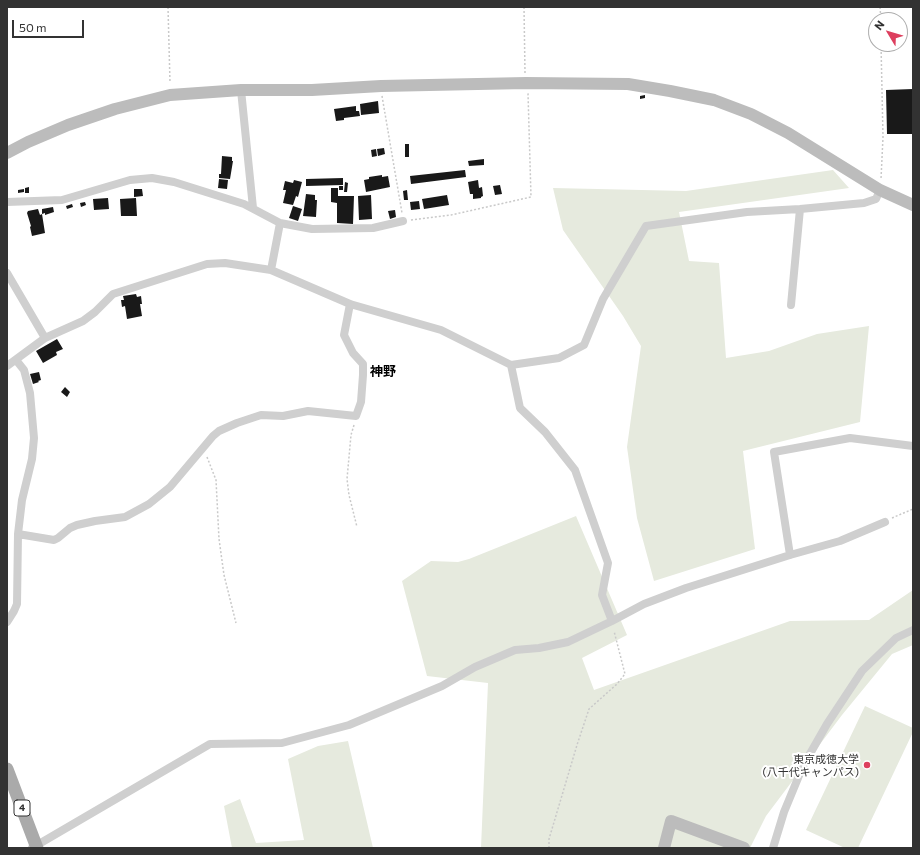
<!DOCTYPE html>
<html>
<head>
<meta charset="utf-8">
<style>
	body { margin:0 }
	#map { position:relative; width:920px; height:855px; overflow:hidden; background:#fff; font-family:Commissioner,sans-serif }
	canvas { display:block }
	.frame { position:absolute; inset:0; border:8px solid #323232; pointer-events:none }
	.north { position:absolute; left:868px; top:12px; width:40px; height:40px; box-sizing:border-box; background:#fff; border:1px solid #adadad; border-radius:50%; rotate:308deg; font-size:11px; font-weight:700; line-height:16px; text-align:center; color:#323232 }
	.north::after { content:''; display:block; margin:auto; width:14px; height:18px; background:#dd3f5e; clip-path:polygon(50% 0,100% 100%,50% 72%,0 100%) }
	.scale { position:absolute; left:12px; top:20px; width:72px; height:18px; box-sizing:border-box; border:2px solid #323232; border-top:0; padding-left:5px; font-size:12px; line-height:14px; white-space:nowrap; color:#323232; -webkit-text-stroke:3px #fff; paint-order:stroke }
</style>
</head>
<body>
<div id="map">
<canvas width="920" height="855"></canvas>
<div class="frame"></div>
<div class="north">N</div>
<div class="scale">50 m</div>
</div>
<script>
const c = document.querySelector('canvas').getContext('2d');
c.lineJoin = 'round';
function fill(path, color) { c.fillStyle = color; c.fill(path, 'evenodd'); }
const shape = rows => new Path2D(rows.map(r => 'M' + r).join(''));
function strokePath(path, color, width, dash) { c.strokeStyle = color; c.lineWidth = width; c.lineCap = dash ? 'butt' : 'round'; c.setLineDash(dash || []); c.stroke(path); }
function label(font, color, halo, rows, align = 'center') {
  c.font = font + ' Commissioner,"Noto Sans JP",sans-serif'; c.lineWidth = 4; c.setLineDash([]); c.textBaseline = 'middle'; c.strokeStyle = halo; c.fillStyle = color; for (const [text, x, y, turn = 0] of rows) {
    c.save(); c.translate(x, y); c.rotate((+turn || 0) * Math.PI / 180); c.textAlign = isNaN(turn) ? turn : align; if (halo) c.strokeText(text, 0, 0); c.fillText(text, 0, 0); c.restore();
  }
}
fill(shape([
	[833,170,849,188,679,212,689,261,719,263,726,358,769,351,817,334,869,326,860,422,743,451,755,549,654,581,637,518,627,447,641,346,623,316,563,230,553,188,686,191],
	[576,516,627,635,582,658,594,690,790,621,869,620,913,590,913,645,892,654,842,715,766,816,750,848,481,848,488,683,427,676,402,581,431,561,458,562,469,559],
	[865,706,913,728,913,732,858,848,845,848,806,830],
	[348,741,373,848,232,848,224,806,240,799,256,843,304,840,288,759,318,746]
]), '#e6eade');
fill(shape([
	[913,89,913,134,887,134,886,90],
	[645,95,645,98,640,99,640,96],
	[378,101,379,113,361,115,360,104],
	[356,106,356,111,359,111,360,116,344,118,344,120,336,121,334,109],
	[405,144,409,144,409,157,405,157],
	[384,148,385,154,378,156,377,149],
	[376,149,377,156,372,157,371,150],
	[222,156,232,157,232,161,233,161,230,179,219,178,219,174,221,174],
	[484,159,484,165,469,166,468,161],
	[465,170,466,177,411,184,410,176],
	[382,175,382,177,388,176,390,187,366,192,364,180,369,179,369,177],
	[343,178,343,185,306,186,306,179],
	[219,179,228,180,227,189,218,188],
	[294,180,302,182,298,197,296,196,293,205,283,203,286,190,283,190,285,181,293,183],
	[478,180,479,188,482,187,483,196,481,197,481,198,473,199,473,194,470,194,468,182],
	[345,182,348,183,347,192,344,192],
	[500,185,502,194,495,195,493,186],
	[339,186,343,186,343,190,339,190],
	[29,187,29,193,25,193,25,188],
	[331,188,338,188,338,196,354,196,353,224,337,223,337,203,331,202],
	[24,189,24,192,18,193,18,190],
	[134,189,142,189,143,196,134,197],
	[407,190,408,200,404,200,403,191],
	[306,194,315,195,315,200,317,200,316,217,303,216],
	[371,195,372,219,359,220,358,196],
	[447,195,449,205,424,209,422,199],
	[108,198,109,209,94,210,93,199],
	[136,198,137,216,121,216,120,199],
	[419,201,420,209,411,210,410,202],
	[85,202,86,205,81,207,80,203],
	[72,204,73,207,67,209,66,206],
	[293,206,302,209,298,221,289,218],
	[53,207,54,212,45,215,45,213,42,214,42,209],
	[38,209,40,215,42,214,45,233,32,236,30,227,31,226,27,213,28,211],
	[395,210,396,217,390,219,388,211],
	[136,294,137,297,141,296,142,304,140,304,142,316,127,319,125,306,122,307,121,300,124,300,123,296],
	[57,339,63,349,56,352,57,355,43,363,36,351],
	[39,372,41,380,38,381,39,382,33,384,30,374],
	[65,387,70,392,67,397,61,392]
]), '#191919');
strokePath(shape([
	[168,7,170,83],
	[524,7,525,73],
	[880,7,881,20],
	[881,44,883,137,881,179],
	[382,96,402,213],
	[411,220,451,215,531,197,528,93],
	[354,425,351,435,347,479,349,495,357,527],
	[207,457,216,480,219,539,224,575,236,623],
	[892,518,913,509],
	[549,848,549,839,577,745,589,709,617,684,625,674,614,631]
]), '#c9c9c9', 1.5, [2, 2]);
strokePath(shape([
	[241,90,253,208],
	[7,202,62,200,130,180,152,178,174,182,244,204,280,223,312,229,373,228,403,221],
	[271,270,280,223],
	[7,273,45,338],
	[791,305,800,209],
	[511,365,559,358,584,345,603,299,646,226,747,212,800,209,864,203,876,199,880,190],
	[7,366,45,338,83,321,95,312,113,294,207,264,225,263,271,270,350,304,441,330,511,365,520,408,545,432,575,470,608,563,602,595,612,621,644,604,686,588,790,555,840,541,885,522],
	[18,534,54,540,58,538,70,528,77,525,95,521,125,517,149,504,170,487,213,436,219,431,237,423,261,415,283,416,308,411,356,416,361,402,363,375,363,364,353,353,344,335,350,304],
	[790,555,774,452,850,438,913,446],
	[7,622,14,611,17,604,18,534,22,500,32,459,34,438,30,393,24,370,16,360],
	[32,848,210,744,282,743,349,725,442,686,475,667,515,650,539,648,568,642,612,621],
	[773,848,784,812,803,766,827,724,862,671,896,638,913,630]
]), '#cfcfcf', 8);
strokePath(shape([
	[7,153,28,142,68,125,115,109,170,95,241,90,312,90,381,86,526,83,628,84,670,91,714,100,751,114,788,133,880,190,913,205],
	[664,848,671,821,744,848]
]), '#bcbcbc', 12);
strokePath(shape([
	[7,769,37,848]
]), '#aaa', 13);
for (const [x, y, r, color] of [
	[867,765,4,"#dd3f5e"]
]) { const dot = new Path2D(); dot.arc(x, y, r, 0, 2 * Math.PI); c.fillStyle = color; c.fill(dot); strokePath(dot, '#fff', 1.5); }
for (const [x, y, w] of [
	[22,808,16]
]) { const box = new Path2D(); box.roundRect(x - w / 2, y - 8, w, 16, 3); c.fillStyle = '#fff'; c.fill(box); strokePath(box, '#323232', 1); }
label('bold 10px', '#323232', null, [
	["4",22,808]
]);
label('11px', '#323232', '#fff', [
	["東京成徳大学",859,759],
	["(八千代キャンパス)",859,772]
], 'right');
label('bold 13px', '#000', '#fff', [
	["神野",383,372]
]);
</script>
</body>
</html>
